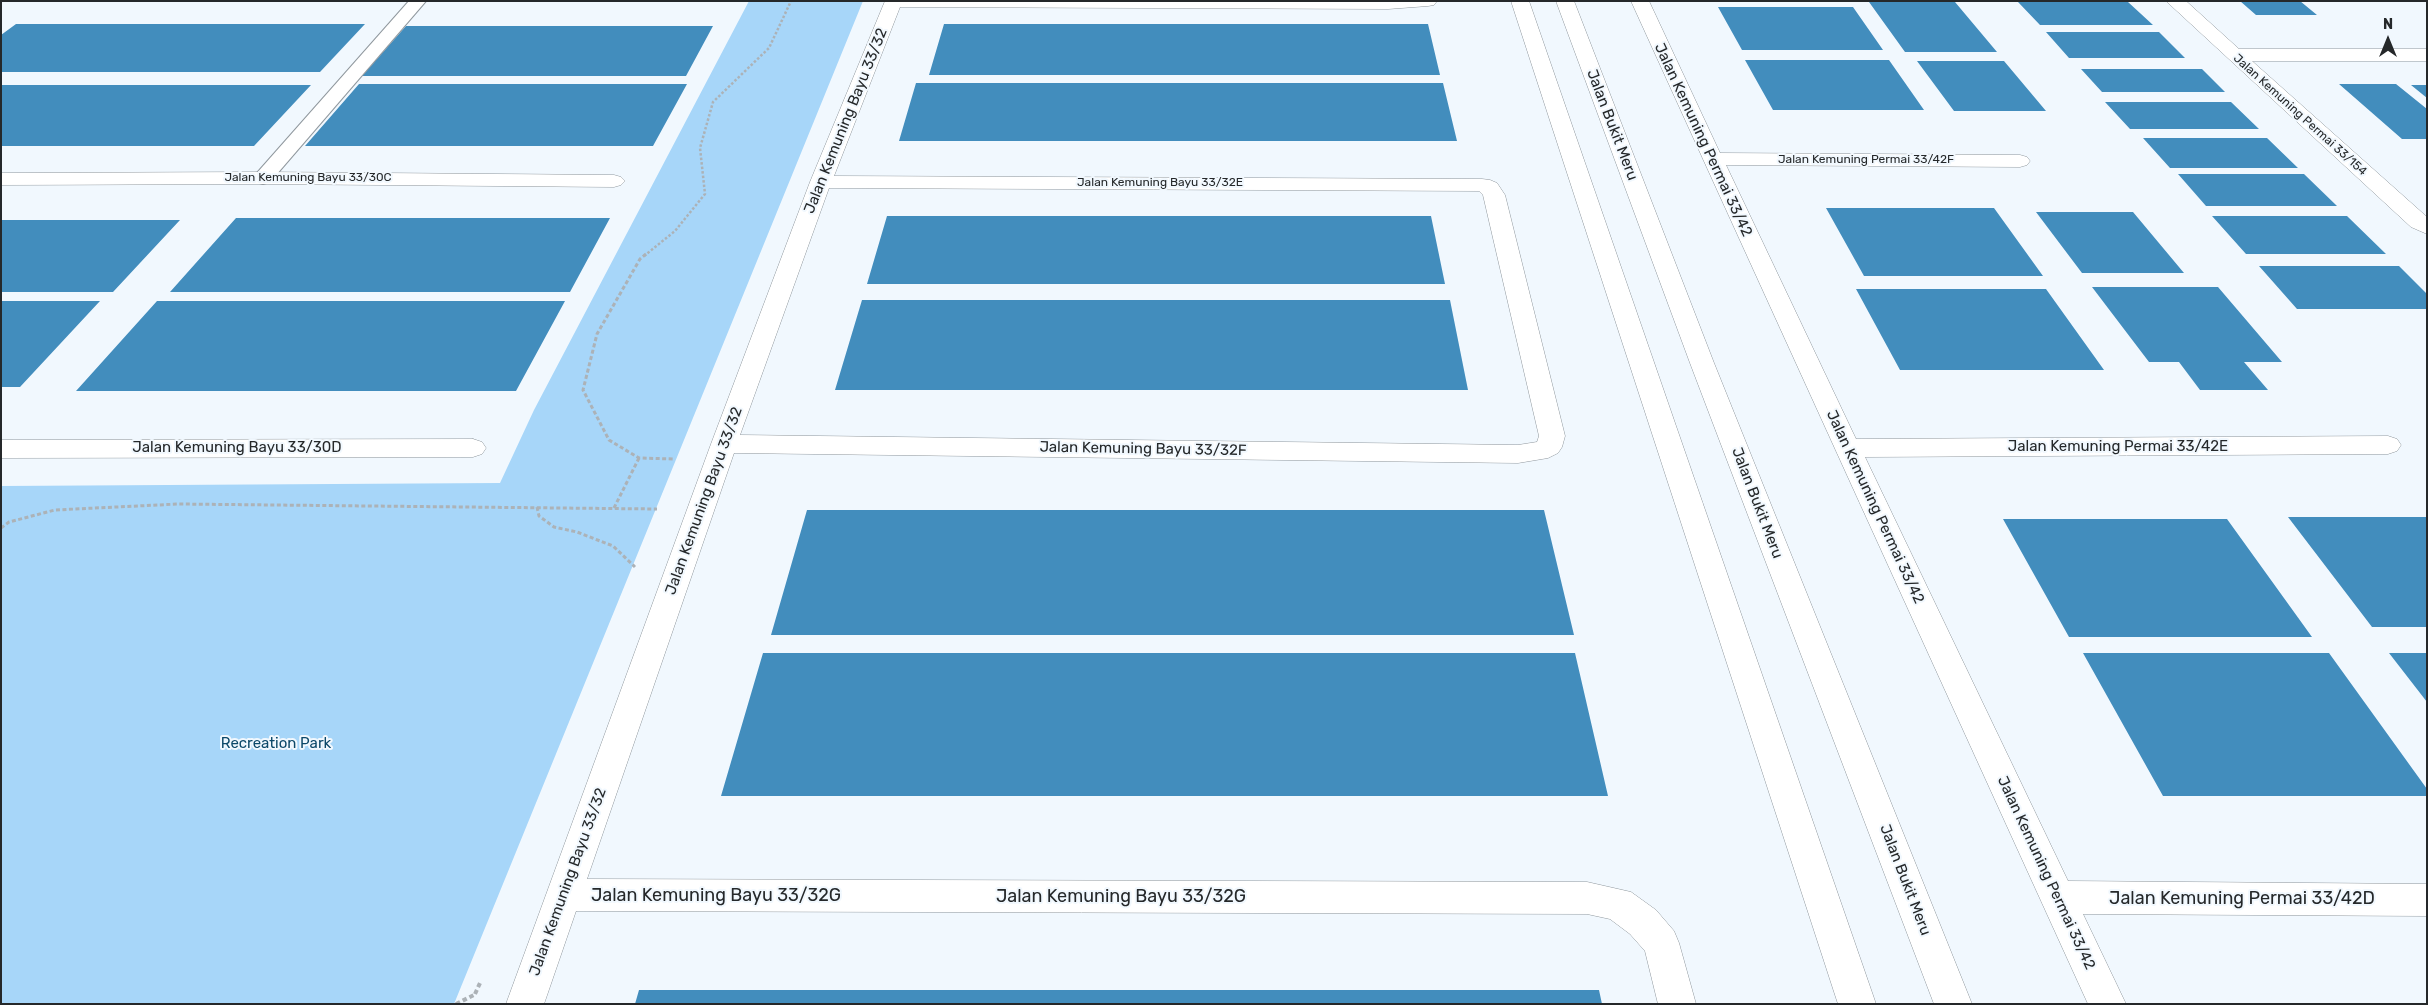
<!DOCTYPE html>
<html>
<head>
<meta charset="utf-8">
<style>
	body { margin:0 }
	#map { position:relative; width:2428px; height:1005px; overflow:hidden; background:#f1f8fe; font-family:Rubik,sans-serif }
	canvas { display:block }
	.frame { position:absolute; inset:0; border:2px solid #25282a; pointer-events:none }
	.north { position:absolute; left:2363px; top:15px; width:50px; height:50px; -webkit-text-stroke:4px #f1f8fe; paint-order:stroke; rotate:0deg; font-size:14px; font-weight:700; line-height:20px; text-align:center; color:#25282a }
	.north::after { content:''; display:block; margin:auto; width:18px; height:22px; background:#25282a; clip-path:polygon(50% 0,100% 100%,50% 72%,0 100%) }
</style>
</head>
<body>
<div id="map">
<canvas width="2428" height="1005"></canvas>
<div class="frame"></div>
<div class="north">N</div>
</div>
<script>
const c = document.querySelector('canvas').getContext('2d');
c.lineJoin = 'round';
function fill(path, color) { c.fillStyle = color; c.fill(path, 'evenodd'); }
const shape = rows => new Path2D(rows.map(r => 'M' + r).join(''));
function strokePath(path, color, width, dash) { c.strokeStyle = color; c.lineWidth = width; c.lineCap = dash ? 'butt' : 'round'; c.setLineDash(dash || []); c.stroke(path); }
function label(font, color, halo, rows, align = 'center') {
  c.font = font + ' Rubik,sans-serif'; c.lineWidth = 4; c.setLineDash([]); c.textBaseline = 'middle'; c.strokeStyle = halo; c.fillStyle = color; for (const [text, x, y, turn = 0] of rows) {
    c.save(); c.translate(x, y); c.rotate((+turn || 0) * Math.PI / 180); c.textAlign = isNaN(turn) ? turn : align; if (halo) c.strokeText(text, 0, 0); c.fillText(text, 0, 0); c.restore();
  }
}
fill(shape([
	[749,1,863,1,454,1004,1,1004,1,486,500,483,534,410]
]), '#a7d6f9');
fill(shape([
	[2240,1,2300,1,2317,15,2256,15],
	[1869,2,1955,2,1997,52,1905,52],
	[2018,2,2128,2,2153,25,2040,25],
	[1718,7,1853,7,1883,50,1742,50],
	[16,24,365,24,320,72,1,72,1,35],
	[944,24,1428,24,1440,75,929,75],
	[406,26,713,26,686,76,362,76],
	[2046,32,2159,32,2185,58,2069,58],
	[1745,60,1889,60,1924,110,1773,110],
	[1917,61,2004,61,2046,111,1954,111],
	[2081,69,2202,69,2225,92,2102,92],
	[916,83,1443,83,1457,141,899,141],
	[359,84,687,84,653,146,305,146],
	[2339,84,2396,84,2427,109,2427,139,2402,139],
	[1,85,311,85,254,146,1,146],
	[2411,85,2427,85,2427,98],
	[2105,102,2231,102,2259,129,2130,129],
	[2143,138,2267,138,2298,168,2170,168],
	[2178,174,2304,174,2337,206,2206,206],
	[1826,208,1994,208,2043,276,1864,276],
	[2036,212,2133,212,2184,273,2082,273],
	[887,216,1431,216,1445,284,867,284],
	[2212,216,2347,216,2386,254,2246,254],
	[236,218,610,218,570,292,170,292],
	[1,220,180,220,113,292,1,292],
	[2259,266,2399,266,2427,294,2427,309,2297,309],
	[2092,287,2218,287,2282,362,2244,362,2268,390,2200,390,2179,362,2149,362],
	[1856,289,2046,289,2104,370,1900,370],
	[862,300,1450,300,1468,390,835,390],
	[1,301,100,301,20,387,1,387],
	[157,301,565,301,516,391,76,391],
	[807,510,1544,510,1574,635,771,635],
	[2288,517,2427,517,2427,627,2372,627],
	[2003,519,2227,519,2312,637,2069,637],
	[763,653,1575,653,1608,796,721,796],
	[2083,653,2329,653,2427,789,2427,796,2163,796],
	[2389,653,2427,653,2427,702],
	[639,990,1599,990,1602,1004,635,1004]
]), '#428dbd');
const service = shape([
	[409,1,426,1,270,182,263,184,256,182,253,178,256,174,409,1]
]);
const minor = shape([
	[885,1,1437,1,1434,5,1428,6,1388,9,900,7,834,176,1482,179,1490,180,1497,183,1505,195,1565,436,1562,447,1558,453,1548,458,1518,463,734,453,587,879,1587,882,1631,892,1656,910,1674,931,1679,943,1696,1004,1658,1004,1645,951,1630,934,1610,919,1587,914,576,911,544,1004,506,1004,711,444,810,182,885,1],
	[829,188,1479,191,1483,195,1539,436,1537,442,1518,445,740,435,829,188],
	[1631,1,1649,1,1720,153,2020,155,2027,157,2030,161,2027,165,2020,167,1726,165,1856,439,2388,436,2397,439,2401,445,2397,451,2388,454,1865,457,2068,881,2427,884,2427,916,2083,914,2126,1004,2088,1004,1631,1],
	[2166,1,2186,1,2239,49,2427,49,2427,61,2252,61,2427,217,2427,234,2411,227,2166,1],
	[263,172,614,175,621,177,625,181,621,185,614,187,263,184,1,185,1,173,263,172],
	[473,439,482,442,486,448,482,454,473,457,1,458,1,440,473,439]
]);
const secondary = shape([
	[1511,1,1529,1,1876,1004,1838,1004,1511,1],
	[1556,1,1574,1,1714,363,1972,1004,1934,1004,1690,363,1556,1]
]);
strokePath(service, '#8f979d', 2);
strokePath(minor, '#8f979d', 1);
strokePath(secondary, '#8f979d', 1);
strokePath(shape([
	[644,256,675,231,705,194,700,148,713,102,769,48,791,1]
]), '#acb2b7', 2.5, [2.5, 2]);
strokePath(shape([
	[646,254,640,259,597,334,583,390,609,440,639,458,674,459],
	[537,507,539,516,554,527,577,532,613,546,635,567],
	[614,508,639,458],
	[1,528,9,522,55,510,178,504,657,509]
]), '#acb2b7', 3, [4, 2.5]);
strokePath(shape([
	[475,994,480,983],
	[456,1004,476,994]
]), '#acb2b7', 4, [4.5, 3]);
fill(service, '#fff');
fill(minor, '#fff');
fill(secondary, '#fff');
label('12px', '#25282a', '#f1f8fe', [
	["Jalan Kemuning Permai 33/154",2300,115,42],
	["Jalan Kemuning Permai 33/42F",1866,160],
	["Jalan Kemuning Bayu 33/30C",308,178],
	["Jalan Kemuning Bayu 33/32E",1160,183]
]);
label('15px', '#25282a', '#f1f8fe', [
	["Jalan Kemuning Bayu 33/32",846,121,-68],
	["Jalan Bukit Meru",1612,125,69],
	["Jalan Kemuning Permai 33/42",1703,140,65],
	["Jalan Kemuning Permai 33/42E",2118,447],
	["Jalan Kemuning Bayu 33/30D",237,448],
	["Jalan Kemuning Bayu 33/32F",1143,449,1],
	["Jalan Kemuning Bayu 33/32",704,501,-70],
	["Jalan Bukit Meru",1757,503,69],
	["Jalan Kemuning Permai 33/42",1875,507,65],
	["Jalan Kemuning Permai 33/42",2046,873,65],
	["Jalan Bukit Meru",1905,880,69],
	["Jalan Kemuning Bayu 33/32",568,882,-70]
]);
label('15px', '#0c4869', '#f1f8fe', [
	["Recreation Park",276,744]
]);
label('18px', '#25282a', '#f1f8fe', [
	["Jalan Kemuning Bayu 33/32G",716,896],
	["Jalan Kemuning Bayu 33/32G",1121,897],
	["Jalan Kemuning Permai 33/42D",2242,899]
]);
</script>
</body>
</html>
